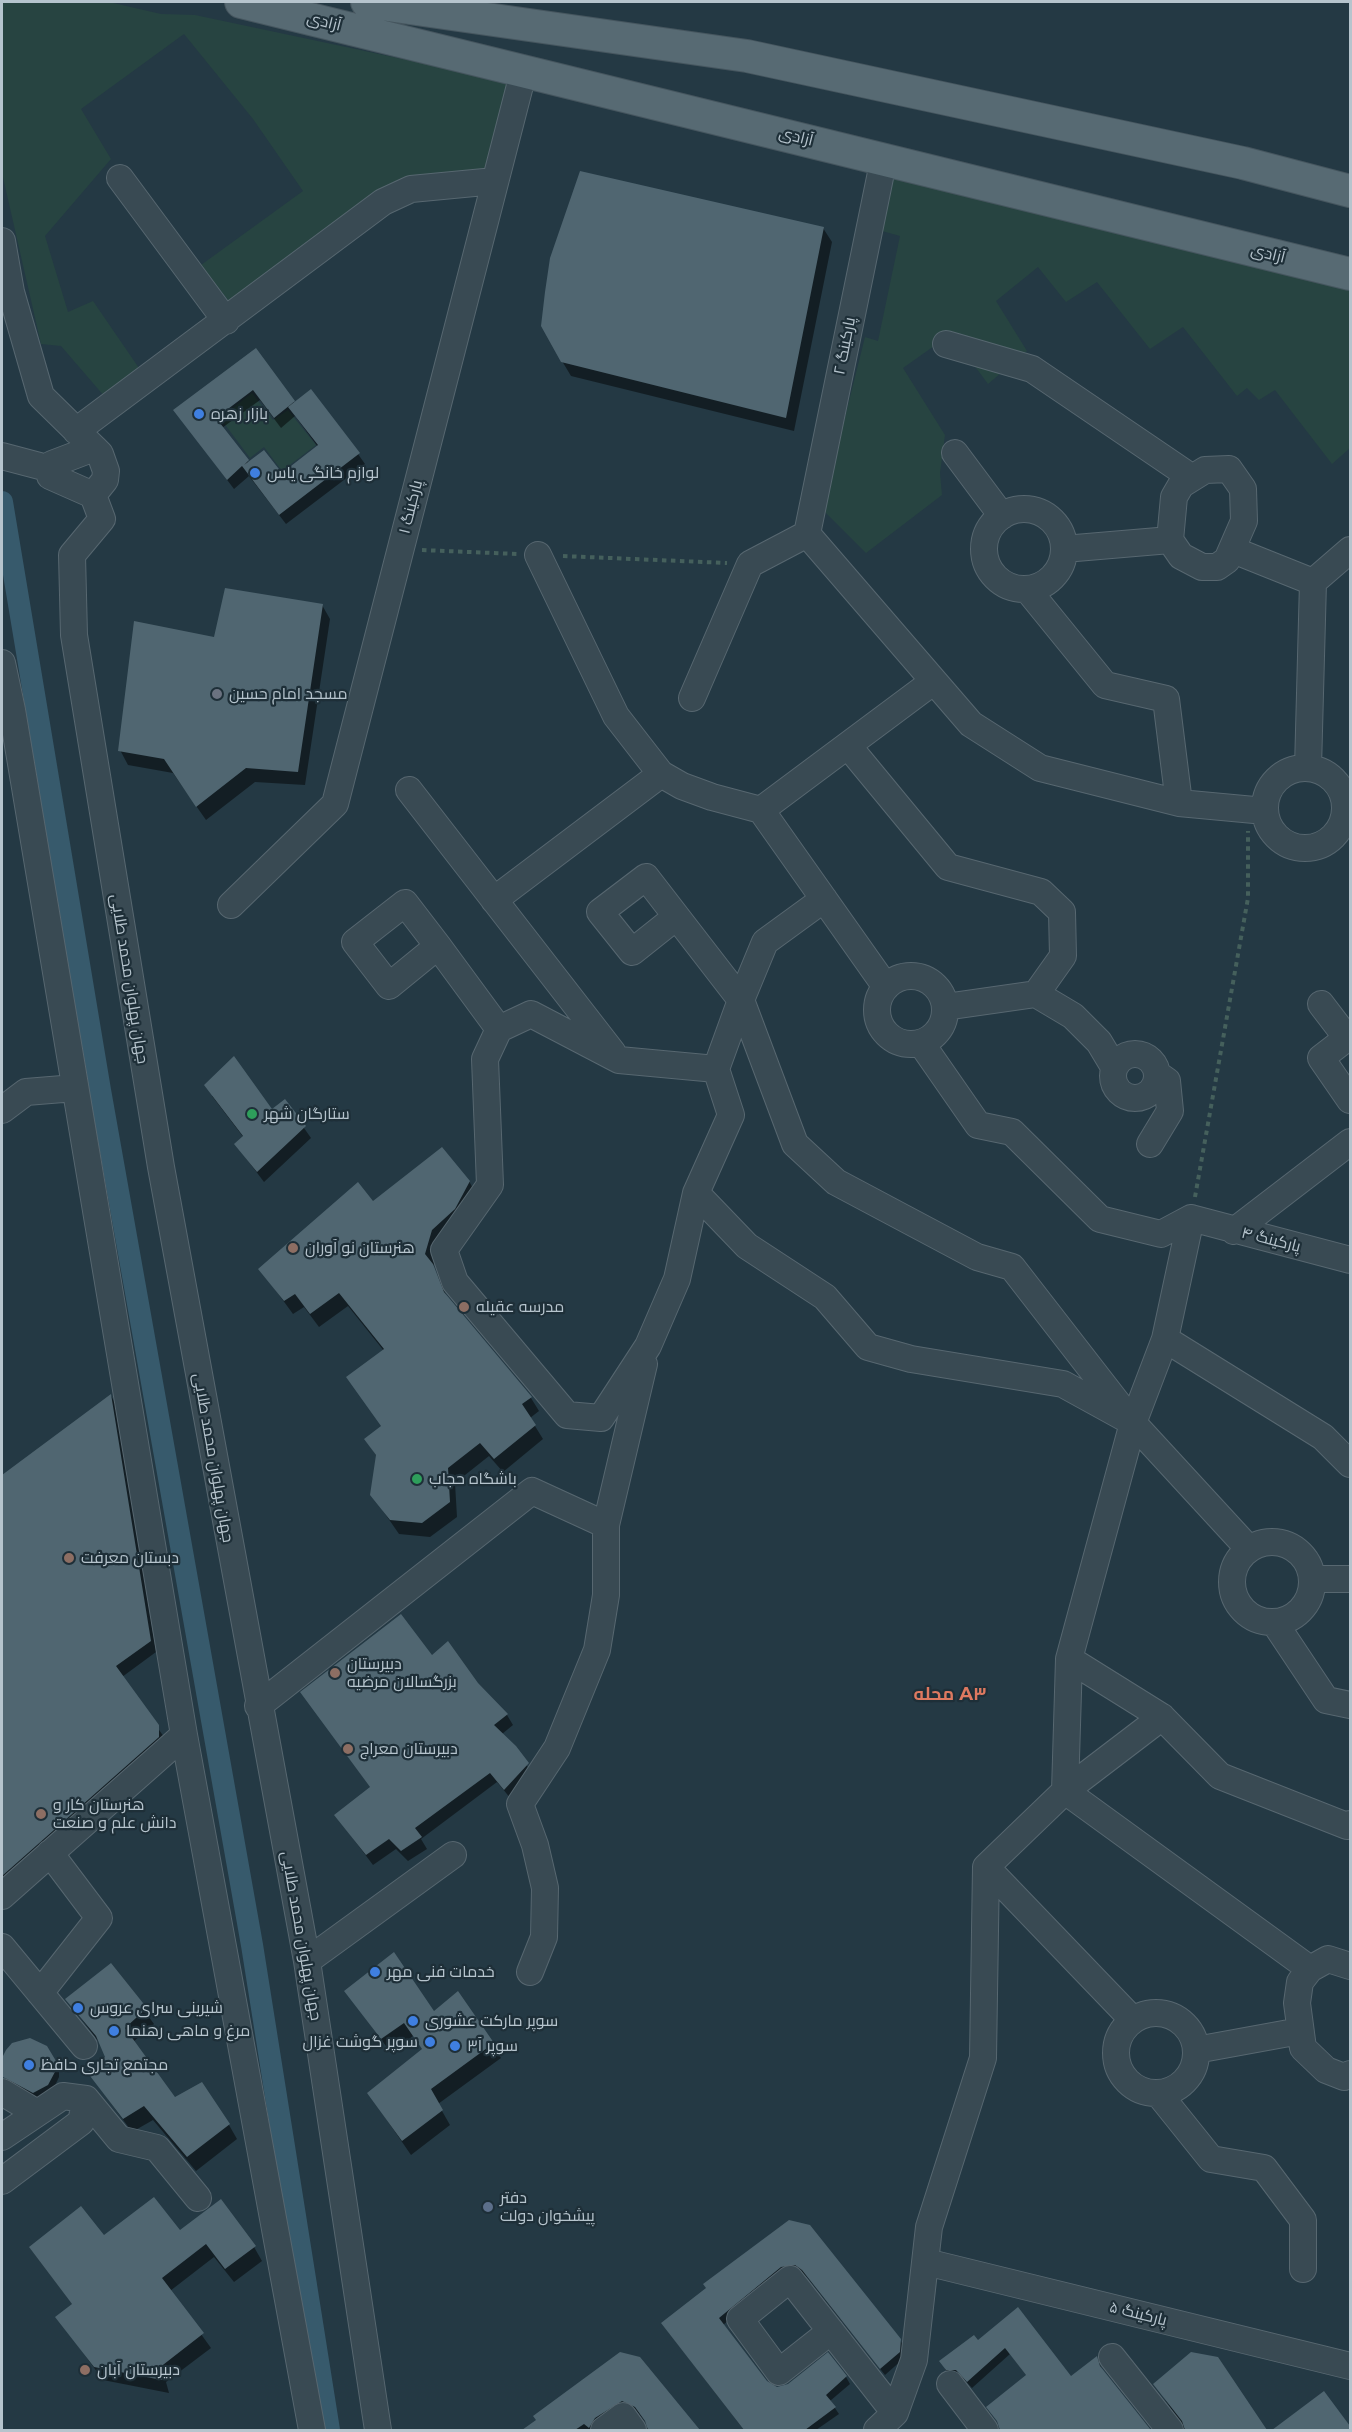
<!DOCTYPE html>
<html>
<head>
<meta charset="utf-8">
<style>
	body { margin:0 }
	#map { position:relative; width:1352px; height:2432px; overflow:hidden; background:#243944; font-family:Montserrat,sans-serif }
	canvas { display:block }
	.frame { position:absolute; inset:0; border:3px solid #b6c4cd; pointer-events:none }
</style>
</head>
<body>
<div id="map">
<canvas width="1352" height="2432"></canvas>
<div class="frame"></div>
</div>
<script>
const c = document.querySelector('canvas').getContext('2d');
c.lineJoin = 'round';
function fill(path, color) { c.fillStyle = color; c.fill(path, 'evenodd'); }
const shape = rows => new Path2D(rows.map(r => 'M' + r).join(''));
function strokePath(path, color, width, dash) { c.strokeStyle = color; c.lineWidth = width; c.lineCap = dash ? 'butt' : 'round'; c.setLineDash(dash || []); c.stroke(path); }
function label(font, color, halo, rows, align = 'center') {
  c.font = font + ' Montserrat,Cairo,sans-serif'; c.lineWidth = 4.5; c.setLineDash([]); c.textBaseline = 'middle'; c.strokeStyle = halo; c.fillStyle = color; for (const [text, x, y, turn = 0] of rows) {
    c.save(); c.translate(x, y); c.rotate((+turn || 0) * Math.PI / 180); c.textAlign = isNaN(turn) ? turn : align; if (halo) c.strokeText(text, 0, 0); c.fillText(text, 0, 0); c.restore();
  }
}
fill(shape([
	[2,2,109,2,161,14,195,15,511,82,488,169,409,179,231,304,201,265,303,191,253,119,184,34,81,109,111,159,45,236,68,312,93,301,141,371,105,397,61,346,41,344,2,173],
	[906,175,1350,284,1350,448,1332,464,1275,390,1259,400,1247,388,1237,396,1183,327,1150,349,1097,282,1066,302,1038,267,996,301,1027,351,988,384,951,334,903,368,945,435,940,473,942,495,866,553,822,509,865,337,878,341,900,236,875,229,889,181],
	[252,393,273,420,288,410,316,445,282,471,264,447,250,458,220,418]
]), '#274441');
fill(shape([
	[823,228,832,242,794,431,571,376,562,361],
	[255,350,295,404,358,454,365,464,286,524,249,476,234,489,175,411],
	[260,400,281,428,295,416,318,447,281,475,249,463,222,428],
	[322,605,330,619,305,785,255,782,206,820,173,773,128,765,120,750,215,638],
	[212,1096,272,1112,285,1101,311,1138,264,1182,236,1145,244,1138],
	[469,1181,477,1196,440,1244,433,1267,448,1299,531,1398,539,1411,530,1418,543,1439,503,1472,489,1456,455,1483,457,1517,430,1537,399,1534,372,1495,378,1458,366,1440,382,1427,384,1351,348,1306,319,1327,304,1307,293,1314,260,1269,373,1203],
	[111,1396,117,1406,156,1652,122,1677,164,1737,2,1892,2,1477],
	[432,1657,477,1684,507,1715,513,1725,502,1734,534,1775,511,1799,497,1782,421,1839,427,1849,408,1861,396,1849,373,1865,336,1816,371,1788,302,1693],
	[111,1965,154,2024,133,2042,175,2099,229,2125,237,2139,196,2171,153,2120,132,2132,89,2073,107,2058,102,2046,67,2000],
	[346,1991,434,2013,458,1993,501,2058,438,2104,450,2125,411,2155,369,2094,423,2050,413,2036,391,2053],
	[46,2047,59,2069,59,2077,52,2092,38,2100,9,2084,5,2077],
	[789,2222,900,2340,904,2347,903,2359,885,2375,807,2277,800,2271,785,2274,723,2325,766,2382,776,2389,846,2377,850,2384,830,2401,839,2414,816,2430,744,2430,667,2330],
	[179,2232,254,2247,262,2261,234,2282,214,2257,170,2291,211,2348,166,2382,169,2393,103,2380,57,2317,73,2305,30,2248,104,2237],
	[1017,2310,1071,2378,1097,2358,1103,2372,1151,2430,1073,2430,1068,2424,1060,2430,1000,2430,999,2423,1027,2376,1010,2354,972,2388,962,2377,952,2377,945,2369],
	[639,2358,698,2430,647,2430,647,2424,635,2409,626,2407,595,2430,525,2430],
	[1217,2359,1265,2430,1185,2430,1155,2384],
	[1324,2393,1350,2430,1274,2430]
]), '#0007');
strokePath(shape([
	[2,502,100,1090,252,1945,329,2430]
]), '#375a6c', 22);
fill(shape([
	[580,171,824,227,786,418,561,362,541,326,545,292,550,258],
	[256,348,295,401,274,418,253,390,216,418,249,460,244,465,264,450,282,473,318,445,288,407,311,389,360,453,279,515,242,466,227,480,173,410],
	[225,588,323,604,298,772,246,768,196,807,164,759,118,751,134,621,214,637],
	[234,1056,272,1109,285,1099,306,1126,257,1172,234,1144,243,1136,204,1085],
	[442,1147,470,1181,455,1209,432,1230,425,1254,433,1264,444,1292,532,1397,522,1404,536,1425,494,1459,480,1443,448,1468,450,1502,422,1523,390,1520,370,1495,376,1455,364,1439,381,1426,346,1377,384,1349,339,1293,310,1314,295,1294,284,1301,258,1269,358,1182,373,1201],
	[111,1394,151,1641,116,1666,159,1725,159,1737,2,1876,2,1475],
	[401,1614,432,1655,448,1641,478,1683,508,1714,494,1725,516,1746,529,1763,504,1790,490,1773,415,1828,422,1837,401,1851,389,1839,366,1855,334,1815,370,1787,300,1692],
	[394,1952,434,2011,458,1991,494,2043,431,2089,443,2110,402,2141,367,2093,422,2049,404,2023,381,2039,344,1991],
	[111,1963,147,2008,125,2028,175,2097,202,2082,230,2124,187,2157,144,2106,123,2119,87,2072,105,2057,96,2036,65,1999],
	[30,2038,47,2046,56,2061,56,2070,48,2085,33,2093,3,2077,2,2071,2,2058,6,2050,12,2043],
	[154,2197,180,2230,221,2199,256,2246,225,2269,206,2244,162,2278,204,2333,159,2368,162,2380,94,2367,55,2317,72,2304,29,2247,81,2206,104,2235],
	[789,2220,810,2225,901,2339,900,2352,880,2369,802,2270,795,2265,781,2267,719,2318,767,2381,777,2387,788,2384,828,2352,847,2376,826,2395,836,2407,805,2430,744,2430,661,2323,706,2288,703,2284],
	[1018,2307,1071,2376,1097,2356,1100,2366,1151,2430,1000,2430,997,2421,986,2407,1026,2375,1005,2348,967,2382,956,2370,946,2370,939,2361,974,2335,978,2340],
	[620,2352,640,2357,700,2430,648,2430,645,2421,635,2407,622,2401,595,2418,589,2428,584,2424,575,2430,522,2430,536,2420,533,2416],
	[1191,2352,1218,2357,1267,2430,1185,2430,1182,2421,1153,2384],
	[1324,2391,1350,2426,1350,2430,1272,2430]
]), '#506671');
const minor = shape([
	[120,178,226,321],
	[2,241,11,292,41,396,94,448],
	[946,344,1032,369,1191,477],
	[76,431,383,202,411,189,495,181],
	[94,448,100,454,106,471,105,480,93,495,50,476,52,464,94,448],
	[955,453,1002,516],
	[2,456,51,469],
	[1229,469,1243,489,1244,521,1227,560,1217,567,1202,567,1181,556,1170,540,1174,497,1181,485,1205,470,1229,469],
	[93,495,102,519,72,555,74,635,161,1167,307,1961,378,2430],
	'984 549a40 40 0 1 1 80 0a40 40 0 1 1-80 0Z',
	[807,534,971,724,1040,768,1179,803,1265,811],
	[807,534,884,158],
	[1064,549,1170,540],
	[1233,550,1313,582],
	[538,555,616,716,661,774,682,786,712,797,761,810,886,987],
	[1027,589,1105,685,1166,699,1179,803],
	[2,663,12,710,184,1735,312,2430],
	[692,698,750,564,807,534],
	[849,747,948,867,1041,892,1062,912,1063,956,1036,994,945,1007],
	[1308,768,1313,582,1350,550],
	'1265 808a40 40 0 1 1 80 0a40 40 0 1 1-80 0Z',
	[409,790,613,1053],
	[761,810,934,681],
	[494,900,661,774],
	[231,905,335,804,524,70],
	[676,917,632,952,600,912,646,877,741,1000,795,1144,836,1182,977,1257,1012,1267,1133,1423,1249,1549],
	[438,946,389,986,355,942,405,903,438,946,499,1029],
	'877 1010a34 34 0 1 1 68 0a34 34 0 1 1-68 0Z',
	[1036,994,1073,1016,1099,1042,1114,1067],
	[1321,1004,1347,1038,1321,1058,1350,1100],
	[921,1043,978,1125,1012,1132,1100,1219,1161,1234,1191,1218],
	'1113 1076a22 22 0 1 1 44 0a22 22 0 1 1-44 0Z',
	[716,1069,619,1060,531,1014,499,1029,485,1059,490,1185,444,1250,455,1282,567,1415,601,1418,648,1346,677,1279,696,1193,731,1115,716,1069,741,1000,765,942,824,899],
	[2,1110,26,1092,75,1088],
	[1150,1144,1170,1111,1167,1081,1157,1074],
	[696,1193,747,1246,825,1297,868,1347,911,1359,1063,1384,1123,1417],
	[1191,1218,1350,1260],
	[1234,1231,1350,1142],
	[1165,1339,1323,1437,1350,1464],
	'1232 1582a40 40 0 1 1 80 0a40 40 0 1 1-80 0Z',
	[1312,1579,1350,1579],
	[1274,1622,1326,1700,1350,1705],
	[1069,1659,1162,1717,1220,1776,1347,1826,1350,1824],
	[258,1706,532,1491,606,1525],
	[1162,1717,1065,1791,1310,1969],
	[986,1867,1133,2020],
	[2,1896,184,1735],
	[2,1947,84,2046],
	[307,1961,453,1855],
	[1350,1966,1328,1959,1310,1969,1300,1982,1297,2003,1303,2048,1326,2070,1344,2077,1350,2074],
	[530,1972,544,1937,545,1888,535,1845,520,1804,557,1748,597,1650,606,1595,606,1525,644,1364],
	[40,1993,99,1918,50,1853],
	'1116 2053a40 40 0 1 1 80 0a40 40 0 1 1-80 0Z',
	[1196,2050,1300,2031],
	[2,2092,37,2113],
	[1158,2093,1211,2159,1264,2168,1303,2220,1303,2269],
	[2,2137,63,2096,86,2099,119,2139,157,2148,198,2198],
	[2,2181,81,2122,86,2099],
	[926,2262,1350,2366],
	[831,2331,779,2372,740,2319,790,2279,895,2413],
	[1112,2357,1170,2430],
	[950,2384,985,2430],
	[604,2430,623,2416,633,2430],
	[877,2430,895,2413,914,2360,929,2227,983,2058,986,1867,1065,1791,1069,1659,1133,1423,1165,1339,1191,1218]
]);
const major = shape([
	[241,2,1350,274],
	[367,2,747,56,1243,163,1350,191]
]);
strokePath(minor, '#576770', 28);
strokePath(major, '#46565f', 34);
strokePath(shape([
	[422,550,517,554],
	[563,556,727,563],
	[1195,1197,1248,898,1248,831]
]), '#45605c', 4, [4.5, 4.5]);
strokePath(minor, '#394a53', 26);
strokePath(major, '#576a73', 32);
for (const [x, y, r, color] of [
	[199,414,6,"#3f7fe0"],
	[255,473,6,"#3f7fe0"],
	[217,694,6,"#6b7280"],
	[252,1114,6,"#2e9e5b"],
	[293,1248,6,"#8d6e63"],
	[464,1307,6,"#8d6e63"],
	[417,1479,6,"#2e9e5b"],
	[69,1558,6,"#8d6e63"],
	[335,1673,6,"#8d6e63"],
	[348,1749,6,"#8d6e63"],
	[41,1814,6,"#8d6e63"],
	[375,1972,6,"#3f7fe0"],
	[78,2008,6,"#3f7fe0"],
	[413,2021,6,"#3f7fe0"],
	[114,2031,6,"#3f7fe0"],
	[430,2042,6,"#3f7fe0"],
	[455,2046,6,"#3f7fe0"],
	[29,2065,6,"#3f7fe0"],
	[488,2207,6,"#5c6f8a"],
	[85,2370,6,"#8d6e63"]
]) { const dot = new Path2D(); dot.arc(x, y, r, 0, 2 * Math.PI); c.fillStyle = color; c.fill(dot); strokePath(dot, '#1e2f38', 2); }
label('16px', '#b6c4cd', '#1e2f38', [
	["آزادی",324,22,14],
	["آزادی",796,137,14],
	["آزادی",1268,254,14],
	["پارکینگ ۲",845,346,-79],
	["پارکینگ ۱",411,507,-76],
	["جهان پهلوان محمد طلایی",129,979,81],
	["پارکینگ ۴",1271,1240,14],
	["جهان پهلوان محمد طلایی",213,1458,80],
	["جهان پهلوان محمد طلایی",301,1936,80],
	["پارکینگ ۵",1138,2314,14]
]);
label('16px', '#b6c4cd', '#1e2f38', [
	["بازار زهره",211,414],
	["لوازم خانگی یاس",267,473],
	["مسجد امام حسین",229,694],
	["ستارگان شهر",264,1114],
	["هنرستان نو آوران",305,1248],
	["مدرسه عقیله",476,1307],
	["باشگاه حجاب",429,1479],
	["دبستان معرفت",81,1558],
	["دبیرستان",347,1664],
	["بزرگسالان مرضیه",347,1682],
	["دبیرستان معراج",360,1749],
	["هنرستان کار و",53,1805],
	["دانش علم و صنعت",53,1823],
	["خدمات فنی مهر",387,1972],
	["شیرینی سرای عروس",90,2008],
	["سوپر مارکت عشوری",425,2021],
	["مرغ و ماهی رهنما",126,2031],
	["سوپر گوشت غزال",418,2042,"right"],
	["سوپر آ۳",467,2046],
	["مجتمع تجاری حافظ",41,2065],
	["دفتر",500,2198],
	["پیشخوان دولت",500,2216],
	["دبیرستان آبان",97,2370]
], 'left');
label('bold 18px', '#dd7960', '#1e2f38', [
	["محله A۳",950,1695]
]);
</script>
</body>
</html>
